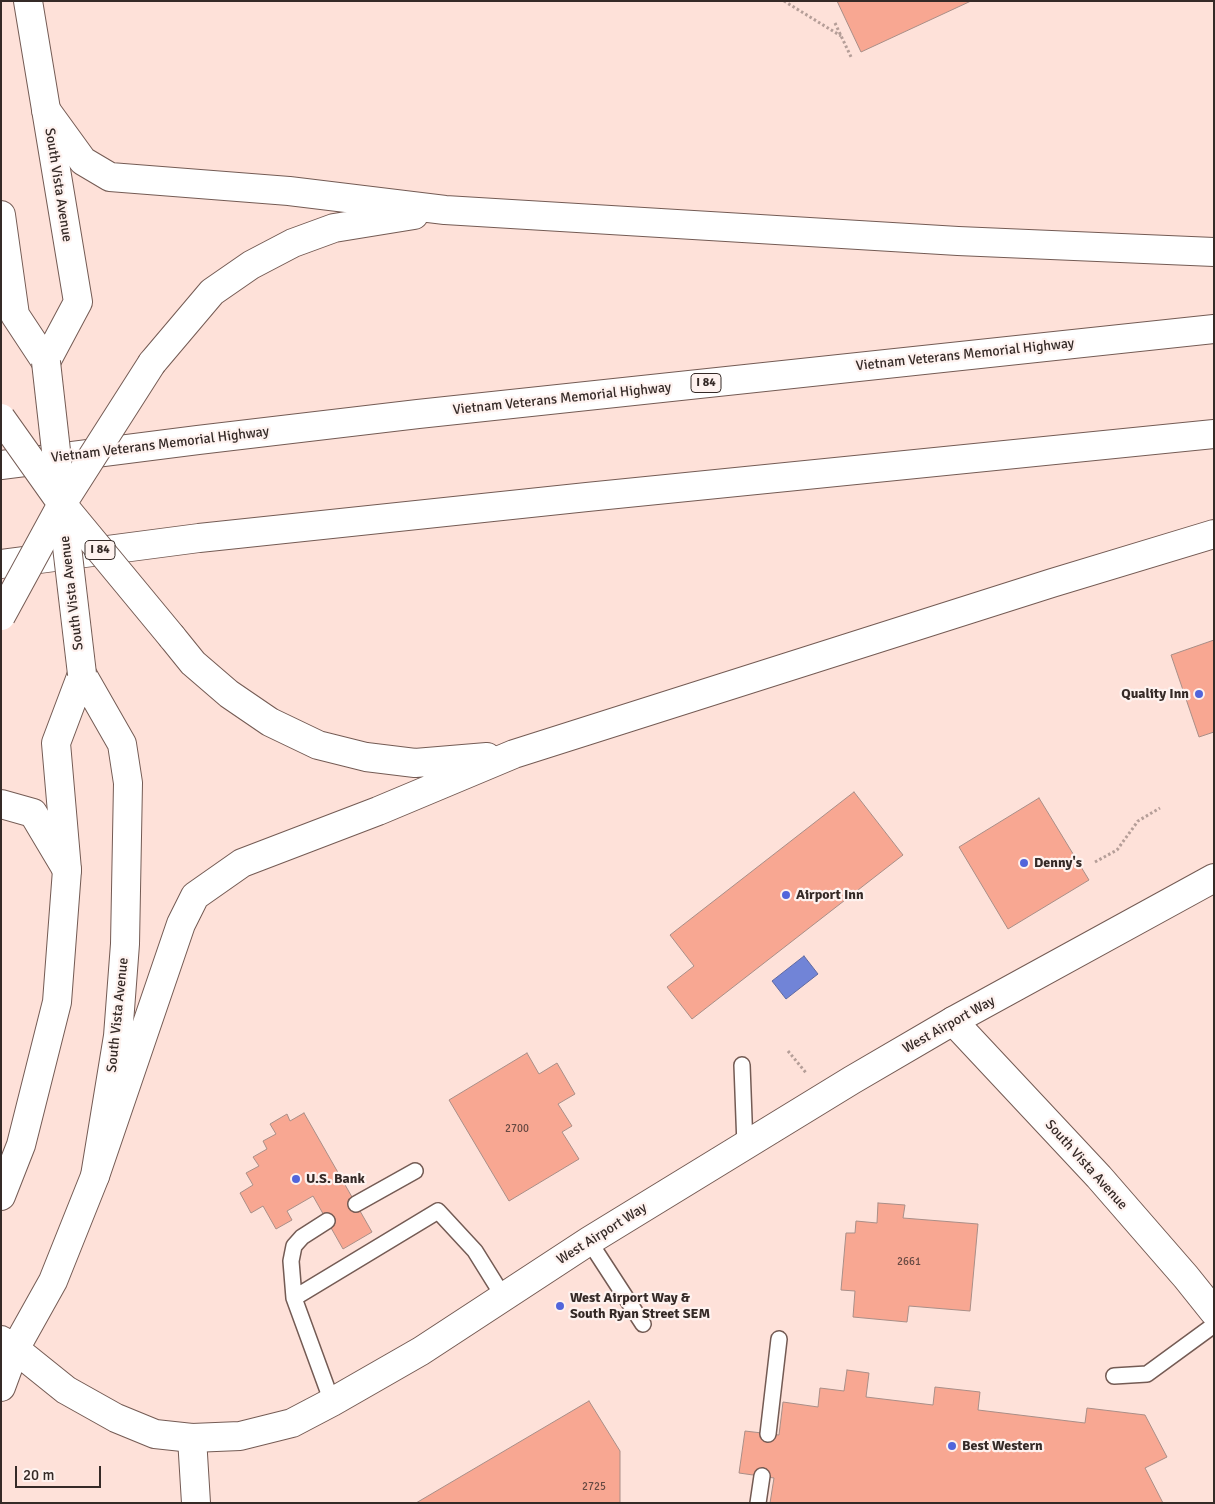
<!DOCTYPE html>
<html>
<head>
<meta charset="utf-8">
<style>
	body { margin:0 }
	#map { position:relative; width:1215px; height:1504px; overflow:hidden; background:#fee1d9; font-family:Signika,sans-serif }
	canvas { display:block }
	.frame { position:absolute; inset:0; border:2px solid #352a27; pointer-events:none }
	.scale { position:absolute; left:15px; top:1466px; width:86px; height:22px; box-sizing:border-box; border:2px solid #352a27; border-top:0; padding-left:6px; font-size:15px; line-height:18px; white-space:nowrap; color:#352a27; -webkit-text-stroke:4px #fef2ef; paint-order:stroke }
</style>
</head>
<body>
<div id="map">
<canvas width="1215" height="1504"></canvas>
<div class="frame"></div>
<div class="scale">20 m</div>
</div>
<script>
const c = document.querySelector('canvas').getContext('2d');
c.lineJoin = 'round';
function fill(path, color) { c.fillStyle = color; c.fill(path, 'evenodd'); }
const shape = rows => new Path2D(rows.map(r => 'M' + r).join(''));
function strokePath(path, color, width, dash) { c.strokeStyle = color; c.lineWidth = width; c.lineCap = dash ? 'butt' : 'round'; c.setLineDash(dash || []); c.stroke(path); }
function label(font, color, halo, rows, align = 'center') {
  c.font = font + ' Signika,sans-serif'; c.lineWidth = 4.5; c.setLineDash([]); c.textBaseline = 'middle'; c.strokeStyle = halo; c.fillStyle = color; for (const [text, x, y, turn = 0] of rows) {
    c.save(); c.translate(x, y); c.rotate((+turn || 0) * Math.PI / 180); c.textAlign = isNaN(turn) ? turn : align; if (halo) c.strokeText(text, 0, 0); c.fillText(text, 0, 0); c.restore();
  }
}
const water = shape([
	[804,956,818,974,786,999,772,981,804,956]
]);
fill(water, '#7184d7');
strokePath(water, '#5f69a2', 1);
const building = shape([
	[837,1,971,1,861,52,837,1],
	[1214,640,1214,732,1199,737,1171,655,1214,640],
	[854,792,903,855,692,1019,667,987,694,966,670,935,854,792],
	[1039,798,1089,880,1008,929,959,847,1039,798],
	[527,1053,539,1074,557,1063,575,1094,558,1104,572,1126,562,1132,579,1159,509,1201,449,1100,527,1053],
	[304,1113,372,1232,343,1249,313,1196,287,1211,292,1220,276,1229,263,1206,251,1213,240,1193,253,1185,246,1173,259,1166,253,1157,267,1149,263,1141,276,1134,270,1124,287,1114,290,1121,304,1113],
	[878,1203,905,1205,903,1218,978,1224,970,1311,909,1306,907,1322,853,1317,855,1291,841,1290,846,1233,855,1233,856,1221,877,1223,878,1203],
	[847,1370,869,1373,866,1397,933,1405,935,1387,980,1392,978,1410,1085,1423,1087,1408,1145,1415,1167,1457,1145,1468,1163,1503,770,1503,774,1478,739,1473,745,1431,779,1435,783,1402,818,1407,820,1388,844,1391,847,1370],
	[589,1401,620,1451,620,1503,416,1503,589,1401]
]);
fill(building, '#f8a792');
strokePath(building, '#a98e87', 1);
const lane = shape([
	[742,1065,745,1146],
	[356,1204,415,1171],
	[327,1221,302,1237,294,1246,291,1261,294,1298,332,1402],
	[589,1241,643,1324],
	[294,1298,438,1211,475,1251,503,1296],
	[1114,1376,1147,1374,1214,1325],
	[768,1434,779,1339],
	[758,1503,762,1476]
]);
const street = shape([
	[953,1021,1099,1177,1186,1277,1214,1312],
	[192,1438,196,1503]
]);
const secondary = shape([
	[1,1196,21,1145,57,1002,67,870,56,743,82,674],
	[1,1340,15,1349,66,1390,116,1418,155,1434,192,1438,240,1436,292,1423,332,1402,421,1351,589,1241,852,1080,953,1021,1214,878],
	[1,1387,15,1349,53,1281,95,1176,118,1036,125,944,128,783,122,744,82,674]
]);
const primary = shape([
	[1,215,15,315,46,362,78,302,28,1]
]);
const highway = shape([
	[46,110,83,161,110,177,289,191,445,210,958,241,1214,252],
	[152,363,212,292,251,265,293,243,334,228,414,215],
	[1,465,198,440,418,414,1214,329],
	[1,564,199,538,587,497,1214,434],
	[172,637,193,663,229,694,270,722,318,745,366,757,415,763,487,757],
	[1,804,33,813,67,870],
	[95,1176,181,924,195,896,242,863,378,811,514,754,1052,583,1214,534]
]);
strokePath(lane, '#745b54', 18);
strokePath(street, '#745b54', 30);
strokePath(secondary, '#745b54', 30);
strokePath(primary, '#745b54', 30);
strokePath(highway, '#745b54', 30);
strokePath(shape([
	[784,1,841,36],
	[835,23,852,59],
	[1095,862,1117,850,1138,821,1160,808],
	[788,1051,807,1074]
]), '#b59e98', 3, [2.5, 2.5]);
strokePath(lane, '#fff', 15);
strokePath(street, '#fff', 28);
strokePath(secondary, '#fff', 28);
strokePath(primary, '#fff', 28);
strokePath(highway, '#fff', 28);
const secondaryBridge = shape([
	[62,504,82,674]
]);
const primaryBridge = shape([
	[46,362,62,504]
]);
const highwayBridge = shape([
	[1,418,62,504,172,637],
	[1,616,62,504,152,363]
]);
strokePath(secondaryBridge, '#745b54', 30, []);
strokePath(primaryBridge, '#745b54', 30, []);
strokePath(highwayBridge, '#745b54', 30, []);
strokePath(secondaryBridge, '#fff', 28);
strokePath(primaryBridge, '#fff', 28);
strokePath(highwayBridge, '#fff', 28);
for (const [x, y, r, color] of [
	[1199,694,5,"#5265db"],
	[1024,863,5,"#5265db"],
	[786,895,5,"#5265db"],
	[296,1179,5,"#5265db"],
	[560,1306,5,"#5265db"],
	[952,1446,5,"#5265db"]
]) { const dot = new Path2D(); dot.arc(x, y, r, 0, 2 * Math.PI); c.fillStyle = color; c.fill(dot); strokePath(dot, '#fef2ef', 2); }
label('11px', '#664942', null, [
	["2700",517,1129],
	["2661",909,1262],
	["2725",594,1487]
]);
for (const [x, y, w] of [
	[706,383,30],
	[100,550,30]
]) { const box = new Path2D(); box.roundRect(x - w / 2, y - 9.5, w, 19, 4); c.fillStyle = '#fef2ef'; c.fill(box); strokePath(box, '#352a27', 1); }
label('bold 12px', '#352a27', null, [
	["I 84",706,383],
	["I 84",100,550]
]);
label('14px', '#352a27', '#fef2ef', [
	["South Vista Avenue",58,185,81],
	["Vietnam Veterans Memorial Highway",965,355,-6],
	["Vietnam Veterans Memorial Highway",562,399,-6],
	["Vietnam Veterans Memorial Highway",160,445,-7],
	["South Vista Avenue",72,593,-97],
	["South Vista Avenue",118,1015,-84],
	["West Airport Way",949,1025,-29],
	["South Vista Avenue",1086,1165,48],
	["West Airport Way",602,1234,-32]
]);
label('bold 14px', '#352a27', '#fef2ef', [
	["Quality Inn",1189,694,"right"],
	["Denny's",1034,863],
	["Airport Inn",796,895],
	["U.S. Bank",306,1179],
	["West Airport Way &",570,1298],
	["South Ryan Street SEM",570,1314],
	["Best Western",962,1446]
], 'left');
</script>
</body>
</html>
